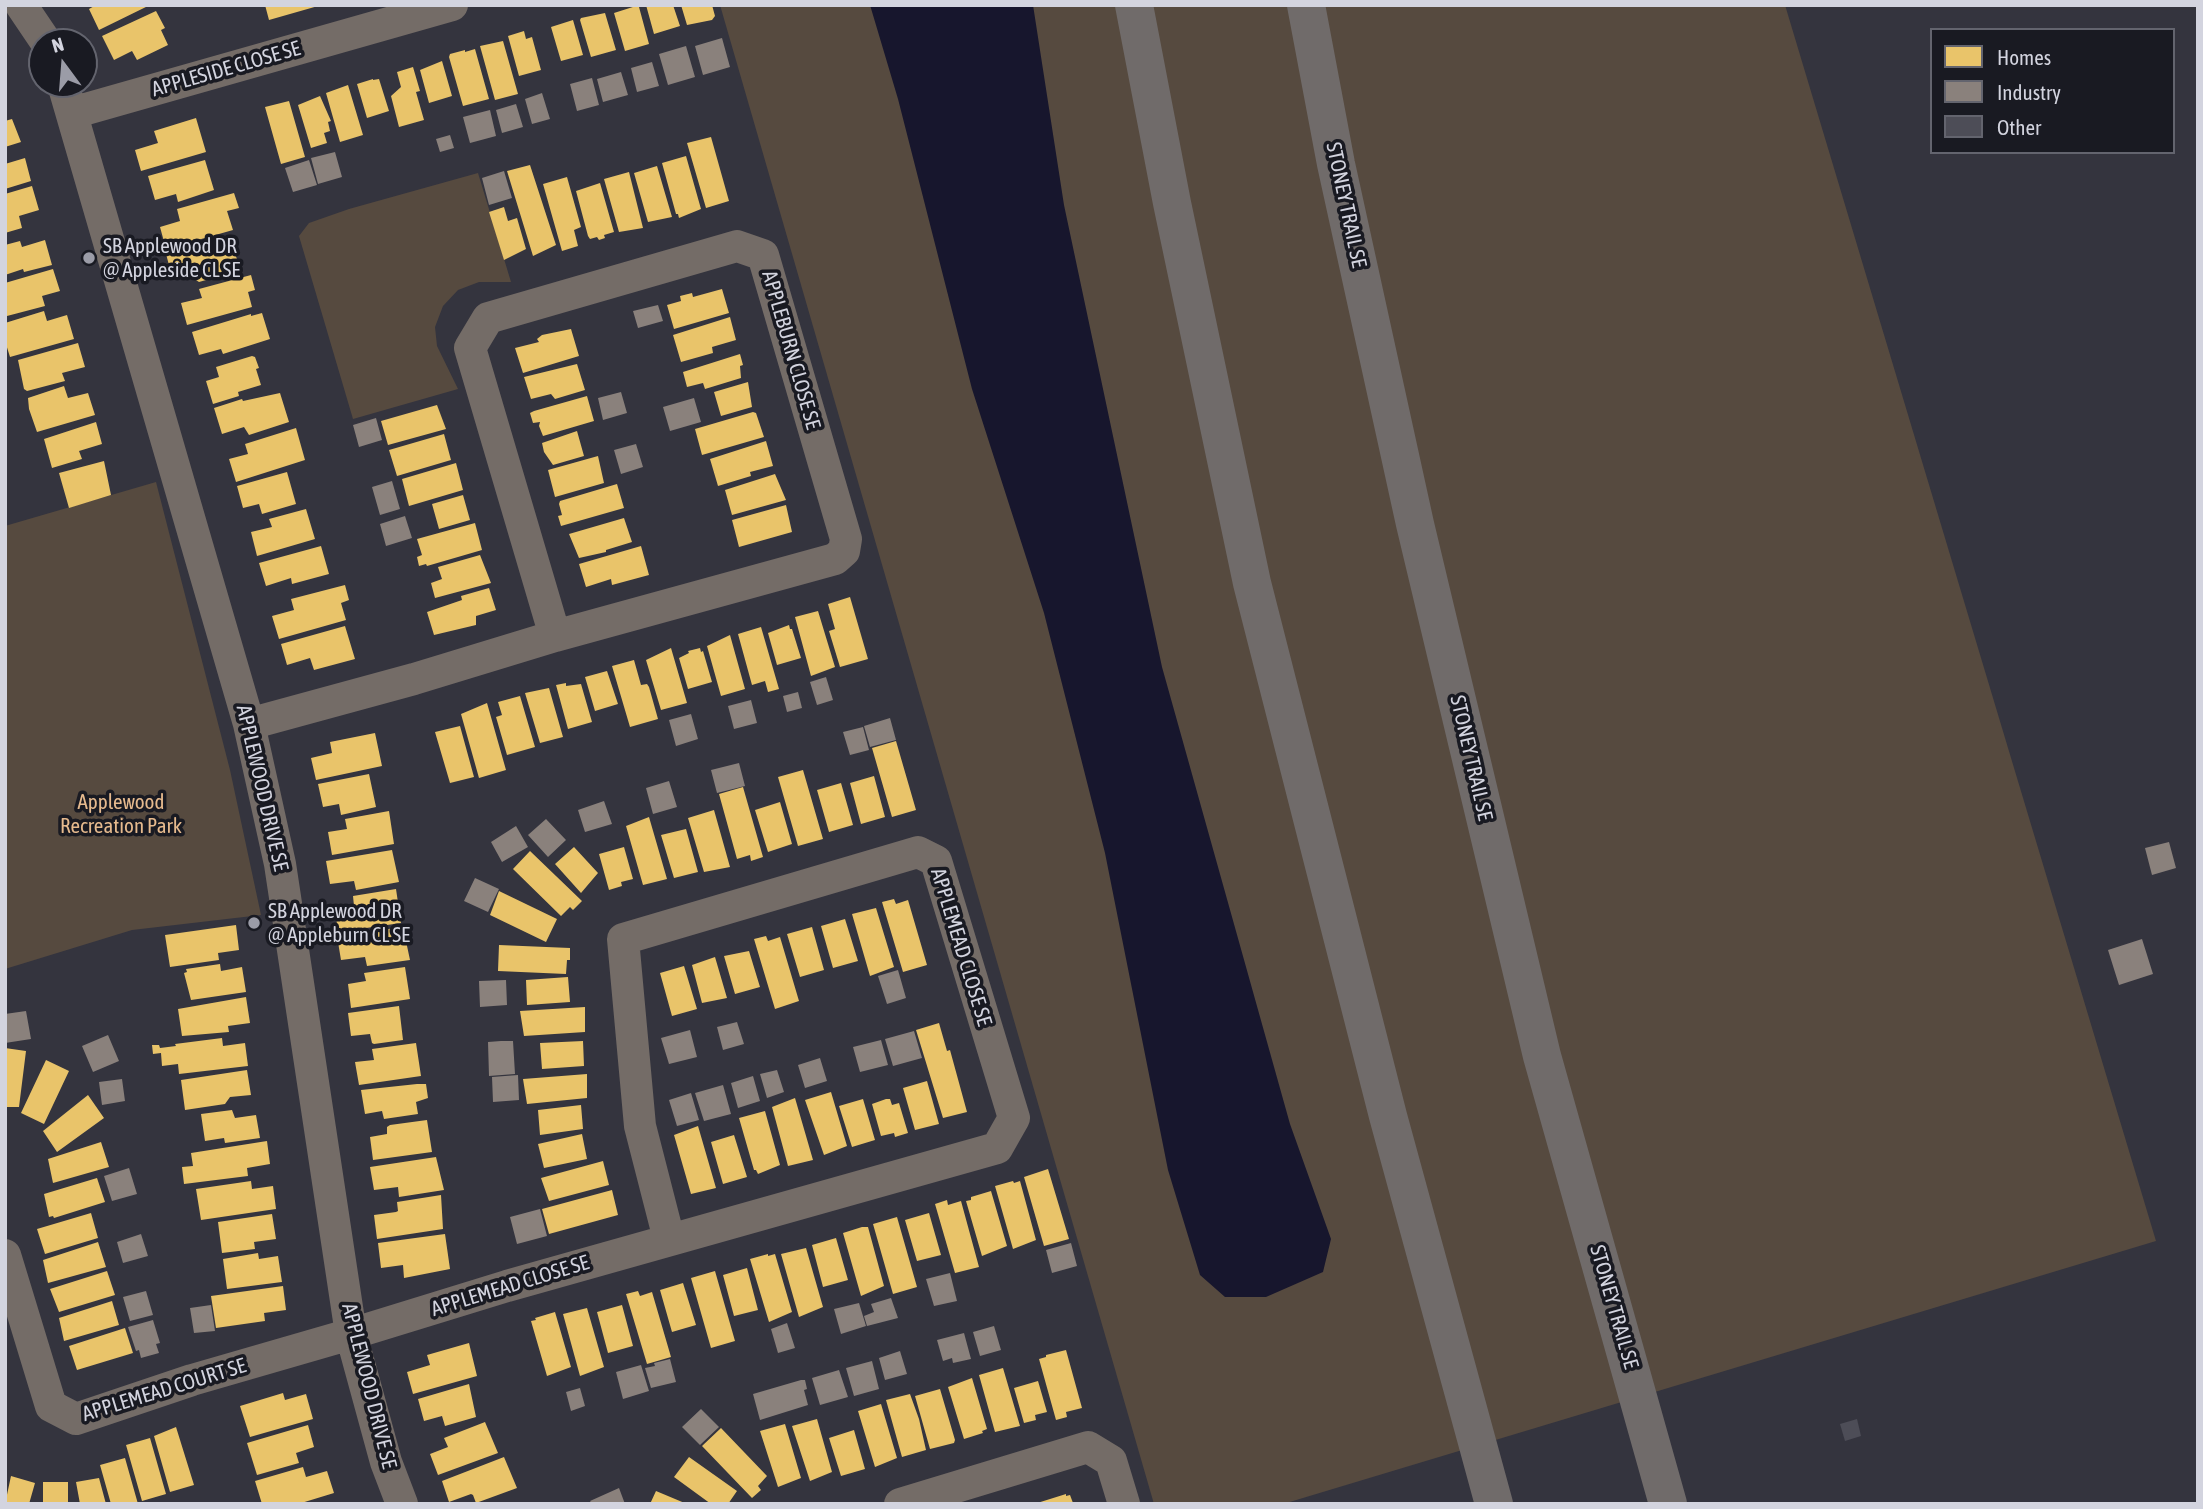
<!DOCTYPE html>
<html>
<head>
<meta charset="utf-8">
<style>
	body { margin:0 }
	#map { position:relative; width:2203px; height:1509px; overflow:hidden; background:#34343e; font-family:"Asap Condensed",sans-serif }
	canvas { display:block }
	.frame { position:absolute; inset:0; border:7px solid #d3d4df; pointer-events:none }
	.legend { position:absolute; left:1930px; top:28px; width:245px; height:126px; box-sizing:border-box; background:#191a22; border:2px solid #63646e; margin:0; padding:9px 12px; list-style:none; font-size:21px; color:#d3d4df }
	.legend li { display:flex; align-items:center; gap:14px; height:35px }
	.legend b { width:35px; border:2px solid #63646e }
	.north { position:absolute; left:28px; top:28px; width:70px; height:70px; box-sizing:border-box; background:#191a22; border:2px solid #63646e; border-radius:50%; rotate:344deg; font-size:19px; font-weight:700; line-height:28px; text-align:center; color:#d3d4df }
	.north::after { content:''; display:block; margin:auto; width:24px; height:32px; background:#9b9ca7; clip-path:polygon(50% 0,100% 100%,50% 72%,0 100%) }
</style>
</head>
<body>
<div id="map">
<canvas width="2203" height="1509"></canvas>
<div class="frame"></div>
<ul class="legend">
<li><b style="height:19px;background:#e9c46a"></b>Homes</li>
<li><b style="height:19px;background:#8a817c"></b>Industry</li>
<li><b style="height:19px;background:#4d4d57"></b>Other</li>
</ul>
<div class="north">N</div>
</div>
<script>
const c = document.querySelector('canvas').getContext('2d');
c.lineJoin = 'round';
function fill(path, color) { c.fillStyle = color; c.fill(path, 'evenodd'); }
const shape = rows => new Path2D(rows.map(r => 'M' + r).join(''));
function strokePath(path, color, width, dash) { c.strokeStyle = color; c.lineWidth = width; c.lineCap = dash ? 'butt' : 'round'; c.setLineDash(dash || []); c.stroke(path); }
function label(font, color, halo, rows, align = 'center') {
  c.font = font + ' "Asap Condensed",sans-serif'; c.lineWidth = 7; c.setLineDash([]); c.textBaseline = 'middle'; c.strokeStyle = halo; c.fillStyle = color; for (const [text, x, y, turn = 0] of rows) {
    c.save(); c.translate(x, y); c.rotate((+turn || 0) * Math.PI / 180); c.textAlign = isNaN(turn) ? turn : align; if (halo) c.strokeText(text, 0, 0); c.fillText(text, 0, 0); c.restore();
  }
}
fill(shape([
	[720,5,1785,5,2156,1241,1283,1504,1154,1504],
	[478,173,511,282,479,282,458,290,443,306,435,327,437,346,458,389,353,419,299,236,309,223,349,209],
	[156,482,230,770,261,915,132,930,5,969,5,526]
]), '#564a3f');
fill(shape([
	[870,5,1033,5,1064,205,1162,667,1290,1124,1331,1239,1323,1272,1266,1297,1225,1297,1200,1275,1168,1170,1105,853,1044,613,972,389,898,99]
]), '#17162d');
fill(shape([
	[96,5,150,5,99,30,89,9],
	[265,5,318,5,318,6,269,20],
	[646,5,673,5,680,26,654,34],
	[681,5,712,5,715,16,712,20,687,25],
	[636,6,639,7,649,44,625,51,614,13],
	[156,11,165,28,161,30,168,45,137,60,132,51,114,60,102,36],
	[605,13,616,50,591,57,580,20,581,18],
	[573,20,583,55,561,61,551,27],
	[524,31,526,39,532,37,541,70,519,76,508,36],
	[503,41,518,94,495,100,480,46],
	[475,49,489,99,463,106,449,57,450,54,465,50,465,52],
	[442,61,452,96,429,103,420,70],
	[413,67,420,91,416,92,424,120,399,127,391,96,401,87,397,72],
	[373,79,373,80,379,79,389,111,367,118,357,84],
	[348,85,363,135,340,142,326,93],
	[320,96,331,121,328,122,330,131,324,133,327,143,311,148,298,105],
	[289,101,305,157,281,164,265,107],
	[196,118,206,152,141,171,135,150,158,143,154,131],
	[12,119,21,142,5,147,5,121],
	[711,137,729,201,706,208,687,143],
	[686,156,701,209,679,218,678,214,676,214,662,163],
	[25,158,31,181,5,189,5,164],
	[205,160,214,190,178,202,176,194,155,200,148,176],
	[530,165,556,245,533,256,507,171],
	[657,166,672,217,648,222,634,173],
	[629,172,643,228,619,232,604,179],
	[567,177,581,227,574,230,578,246,562,251,543,184],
	[600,183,614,232,604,235,605,238,599,240,597,237,590,239,588,236,576,191],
	[32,186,39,210,19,216,22,228,5,233,5,194],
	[234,193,239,208,227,211,233,230,166,249,160,227,180,221,177,209],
	[504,207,508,221,517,218,526,249,504,260,489,212],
	[228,236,237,259,238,271,199,282,196,280,193,270,172,276,166,254],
	[45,240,52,265,24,272,23,269,5,275,5,245,20,241,22,247],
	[53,269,60,291,42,296,45,306,7,316,5,283],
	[251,275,255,290,248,292,252,307,187,325,181,303,202,298,199,289],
	[722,289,729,313,674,329,667,305,681,301,680,296,692,293,693,297],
	[44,311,47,321,67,315,74,339,10,357,5,341,5,323],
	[262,313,270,339,223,354,221,349,199,355,192,332,251,314,251,316],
	[730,317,736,340,712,347,713,353,681,362,673,335],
	[571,329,579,356,523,373,515,348,539,342,537,339,542,335],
	[78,343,85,367,62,373,65,381,27,391,24,389,18,360],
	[740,354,743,365,740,366,741,378,705,389,703,383,687,387,683,372],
	[252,356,255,357,259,368,256,369,261,385,238,392,239,396,213,404,206,381,219,377,216,367],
	[577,364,585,390,555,399,551,394,531,399,524,377],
	[748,382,752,407,721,416,714,392],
	[64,386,68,398,88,393,95,415,37,432,29,409,28,398],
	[280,393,289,422,249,435,244,427,222,434,214,408,242,399,243,401],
	[587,396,594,421,543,436,539,426,540,422,533,423,530,413,534,411],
	[437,405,446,429,388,445,381,421],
	[753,412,756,413,764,437,702,455,695,429],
	[96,422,102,444,79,451,82,459,52,468,44,439],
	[296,428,305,460,236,482,229,459,248,454,245,444],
	[577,431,584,456,553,465,544,452,542,443],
	[444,434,451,460,397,476,389,450],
	[766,441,773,466,750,472,751,476,718,486,710,459],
	[598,456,604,483,555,497,548,470],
	[104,461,111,495,69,508,59,473],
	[456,463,463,490,409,506,402,479],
	[287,472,296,504,262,514,259,504,243,508,237,486],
	[775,474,786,500,732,515,725,490],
	[617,484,624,508,561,526,558,516,562,515,559,504,560,501],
	[463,495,470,520,439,529,432,504],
	[786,505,792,532,739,547,732,520],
	[306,509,315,539,257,556,251,532,272,527,269,519],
	[624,518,632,542,606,550,606,552,579,558,569,534],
	[475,523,482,550,427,566,426,564,419,566,417,557,422,555,417,539],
	[321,546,329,574,292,584,291,578,266,586,259,563],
	[641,546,649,575,612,585,611,579,586,587,579,564],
	[480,555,491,583,435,598,431,583,442,579,438,567],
	[345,585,349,600,341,603,346,620,279,639,272,616,294,610,291,599],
	[489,588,496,610,476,616,476,625,434,635,427,612,462,600,461,596],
	[850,597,868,659,840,667,829,631,835,629,828,604],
	[818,611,835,667,811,676,795,617],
	[789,625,790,629,792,629,801,658,777,665,768,633],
	[345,626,355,659,314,670,310,658,287,665,281,644],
	[761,627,779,689,768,692,765,681,752,685,738,634],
	[730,635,745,689,721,696,707,646],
	[671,648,687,703,661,710,646,660],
	[700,648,701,652,703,651,712,682,688,689,679,658,689,653,688,651],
	[634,660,641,685,647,684,649,687,658,719,630,727,612,666],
	[607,671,618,704,595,711,585,677],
	[566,683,566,686,581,684,592,722,568,729,556,685],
	[549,688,563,737,540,743,525,693],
	[520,696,535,747,507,755,496,717,502,715,498,702],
	[487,703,506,770,479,778,461,714],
	[460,726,474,777,450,783,435,732],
	[375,733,382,766,316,780,311,758,332,753,330,742],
	[896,741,916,810,892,817,872,748],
	[803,770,823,839,798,846,778,777],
	[369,774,376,807,341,815,339,804,323,807,318,784],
	[874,776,885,817,861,824,850,783],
	[841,783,853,825,829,832,817,790],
	[743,787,763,857,751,861,750,855,737,859,719,794],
	[780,802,792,844,768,852,755,810],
	[714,810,730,867,704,872,688,818],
	[389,811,394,844,332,855,328,832,347,829,345,819],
	[649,817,667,879,643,885,626,826],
	[686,829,698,872,674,878,661,835],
	[574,847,598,873,581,893,555,864],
	[624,847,633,879,621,882,622,886,609,890,599,854],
	[392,850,399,882,356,890,354,881,330,884,326,861],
	[530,851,582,901,573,910,570,907,561,916,513,869],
	[396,889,401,923,338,932,335,909,354,906,353,896],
	[499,891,557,919,546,942,490,915],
	[894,899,896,904,908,900,927,965,903,972,882,902],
	[876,908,894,967,870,976,852,914],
	[845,919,858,961,833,968,821,926],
	[236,925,239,950,218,953,219,960,170,967,165,935],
	[403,927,410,960,367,966,365,957,341,960,337,936],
	[812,927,824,970,800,977,787,934],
	[766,936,768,941,780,937,799,1001,775,1009,754,939],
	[499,945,570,948,570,960,567,960,566,974,498,971],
	[749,951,760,987,735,994,724,956],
	[715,957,727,998,702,1003,692,965],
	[220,964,221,971,242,967,246,992,191,1000,184,973,187,972,186,969],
	[684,966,697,1009,672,1016,660,973],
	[405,967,410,999,351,1008,348,984,366,981,364,973],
	[568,977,570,1002,527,1005,526,980],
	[246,997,250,1023,228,1026,229,1032,182,1036,178,1009],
	[399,1006,403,1040,374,1044,372,1043,370,1034,351,1036,348,1013],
	[585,1007,585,1032,524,1036,520,1011],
	[939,1023,947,1051,950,1050,967,1112,943,1118,916,1030],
	[222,1038,223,1046,245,1043,248,1066,179,1074,178,1064,162,1066,161,1053,153,1054,152,1045,159,1045,160,1048,176,1046,175,1044],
	[583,1041,584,1066,542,1069,540,1043],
	[416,1043,421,1076,359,1085,355,1062,374,1060,372,1049],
	[5,1048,26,1051,19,1107,5,1107],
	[46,1060,69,1071,44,1124,21,1113],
	[247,1070,251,1095,230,1097,225,1104,185,1110,181,1080],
	[587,1074,587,1098,527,1104,523,1079],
	[927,1081,939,1124,915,1130,903,1088],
	[417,1084,426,1084,428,1098,416,1102,418,1114,384,1119,382,1111,365,1114,361,1090],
	[831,1092,847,1146,824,1155,805,1100],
	[88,1095,104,1118,57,1152,43,1131],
	[795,1098,813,1160,788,1166,772,1107],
	[863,1099,875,1140,852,1147,839,1106],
	[886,1099,890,1099,892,1105,899,1103,908,1133,895,1137,894,1133,881,1136,872,1104],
	[581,1105,583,1129,540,1135,538,1110],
	[232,1110,235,1118,256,1115,260,1138,225,1143,224,1138,205,1141,201,1114],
	[765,1111,780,1165,758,1174,756,1170,754,1170,739,1118],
	[427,1120,432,1152,373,1160,370,1137,387,1134,387,1127,390,1125],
	[698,1126,716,1188,691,1194,674,1135],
	[582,1134,587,1159,544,1168,538,1144],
	[734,1135,747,1177,723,1184,711,1142],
	[267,1141,270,1164,247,1168,248,1176,184,1184,182,1167,193,1166,191,1153],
	[101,1142,109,1167,53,1183,48,1159],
	[436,1157,444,1190,399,1197,398,1187,374,1190,370,1167],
	[603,1161,609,1185,549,1201,541,1178],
	[1048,1169,1069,1239,1044,1246,1024,1177],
	[97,1178,105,1202,54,1218,53,1216,49,1217,44,1194],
	[251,1181,252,1189,273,1186,276,1209,201,1220,196,1189],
	[1013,1181,1014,1183,1020,1181,1036,1240,1013,1249,995,1186],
	[612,1190,618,1215,549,1234,542,1209],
	[991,1191,1007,1246,982,1256,966,1201,971,1200,971,1197],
	[441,1195,443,1229,377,1239,374,1215,396,1212,398,1211,397,1202],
	[947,1200,948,1205,961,1201,979,1267,955,1273,935,1204],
	[91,1213,98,1238,45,1254,37,1229],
	[929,1213,941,1255,917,1261,905,1220],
	[272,1214,276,1239,254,1242,255,1249,222,1253,218,1222],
	[897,1217,917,1287,893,1294,873,1224],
	[862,1227,868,1227,884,1286,861,1296,843,1233],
	[445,1234,450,1269,404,1278,403,1265,381,1268,378,1243],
	[836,1238,848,1280,823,1287,812,1245],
	[98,1242,106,1267,48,1283,43,1260],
	[806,1248,823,1307,799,1317,781,1254],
	[258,1253,259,1259,278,1256,282,1282,227,1289,223,1259],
	[768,1254,768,1256,775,1254,792,1312,769,1322,750,1259],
	[747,1268,758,1310,734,1316,723,1275],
	[107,1271,115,1295,59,1312,50,1289],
	[715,1271,735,1341,711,1348,691,1278],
	[683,1283,696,1325,672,1332,660,1290],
	[283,1286,286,1310,264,1313,265,1321,216,1328,211,1296],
	[638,1291,640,1296,652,1292,671,1357,647,1364,626,1294],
	[112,1301,119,1325,64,1341,59,1318],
	[622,1305,633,1346,608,1353,597,1312],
	[587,1308,604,1367,580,1376,563,1314],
	[555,1312,571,1367,547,1376,531,1321,536,1320,535,1318],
	[125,1328,133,1353,77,1370,69,1346],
	[469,1343,477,1376,413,1394,407,1372,430,1365,427,1355],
	[1066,1350,1082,1408,1066,1412,1067,1417,1056,1420,1039,1359,1046,1357,1046,1355],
	[1003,1368,1020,1426,995,1432,979,1375],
	[972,1378,987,1429,982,1431,983,1433,964,1439,948,1387],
	[1038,1381,1047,1412,1035,1415,1036,1420,1024,1423,1014,1388],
	[469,1384,476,1417,445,1426,442,1416,424,1421,418,1399],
	[940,1389,955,1440,954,1443,930,1449,915,1396],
	[283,1393,285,1400,306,1394,313,1419,250,1437,240,1406],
	[910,1394,919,1419,926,1450,902,1457,886,1400],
	[881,1404,897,1458,875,1467,858,1411],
	[817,1419,832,1472,810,1481,792,1426],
	[485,1422,498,1453,438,1475,430,1454,448,1447,444,1438],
	[785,1424,801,1478,778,1487,760,1431],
	[308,1425,314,1447,296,1453,299,1463,257,1475,247,1443],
	[176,1427,194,1485,170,1492,154,1436],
	[721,1428,767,1476,758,1486,761,1490,752,1498,702,1446],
	[854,1430,865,1469,841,1476,829,1438],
	[150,1438,166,1494,142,1501,126,1445],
	[504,1457,517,1488,476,1503,473,1495,471,1494,449,1502,442,1481],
	[689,1457,737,1491,728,1504,711,1504,674,1477],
	[125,1458,138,1504,111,1504,100,1465],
	[303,1467,306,1477,327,1471,334,1493,298,1504,262,1504,255,1481],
	[11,1476,35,1483,29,1504,5,1504],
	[99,1478,106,1504,80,1504,76,1482],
	[43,1482,68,1482,68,1504,43,1504],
	[656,1491,687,1504,650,1504],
	[1066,1494,1066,1496,1070,1495,1073,1503,1034,1504]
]), '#e9c46a');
fill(shape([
	[722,38,730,67,703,75,695,46],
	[686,46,695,77,668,85,659,54],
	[652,62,659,86,637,92,631,68],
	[621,72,628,95,603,102,597,79],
	[592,78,599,105,577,111,570,84],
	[542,93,550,119,532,124,525,99],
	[516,104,523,127,502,133,496,110],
	[490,110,496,136,470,143,463,117],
	[450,135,454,148,440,152,436,139],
	[335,152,342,177,318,184,311,158],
	[309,160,317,185,293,192,285,168],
	[504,171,512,198,489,205,482,178],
	[658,305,663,321,638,328,633,311],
	[621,392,627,413,603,420,598,398],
	[694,398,701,422,670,431,663,407],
	[376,418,382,440,359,447,353,425],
	[636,444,643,467,621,474,614,450],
	[392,481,400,509,380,515,372,487],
	[405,516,412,538,386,546,380,524],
	[826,677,833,700,817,705,810,682],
	[798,692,802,708,787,712,783,696],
	[751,700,757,723,734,729,728,706],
	[691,714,698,739,676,746,669,720],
	[890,718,896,740,870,747,864,726],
	[863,727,869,750,850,755,843,732],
	[739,763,745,786,717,793,711,770],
	[669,781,677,807,653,814,646,788],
	[604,801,612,824,585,832,578,810],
	[546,819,566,840,548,857,528,835],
	[516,826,528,847,502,862,491,842],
	[2169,842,2176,868,2152,875,2145,848],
	[475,878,499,889,488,912,464,901],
	[2142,939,2153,974,2119,985,2108,950],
	[898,970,906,998,887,1004,878,976],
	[506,980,507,1005,480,1007,479,981],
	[26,1011,31,1039,5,1043,5,1014],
	[737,1022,744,1044,723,1050,717,1027],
	[690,1030,697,1057,669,1064,661,1038],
	[914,1031,922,1058,893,1066,885,1039],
	[108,1035,119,1061,93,1072,82,1046],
	[881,1040,888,1065,860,1072,853,1047],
	[501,1041,513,1041,515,1074,489,1076,488,1042],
	[820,1058,827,1081,805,1088,798,1065],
	[777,1070,784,1092,767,1098,760,1074],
	[518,1075,519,1100,493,1102,492,1077],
	[753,1076,760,1101,738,1108,731,1083],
	[122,1079,125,1101,102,1105,99,1082],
	[723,1085,731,1114,704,1121,695,1093],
	[691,1093,699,1120,677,1126,669,1100],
	[129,1168,137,1194,112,1201,104,1176],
	[540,1209,547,1236,517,1244,510,1217],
	[141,1234,148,1256,123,1263,117,1242],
	[1071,1243,1077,1266,1052,1273,1046,1250],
	[950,1273,957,1301,934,1306,926,1279],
	[146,1291,153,1315,130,1321,123,1297],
	[891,1298,898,1318,867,1326,864,1316,874,1312,871,1304],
	[859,1303,866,1326,841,1334,834,1309],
	[211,1305,215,1331,194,1333,190,1308],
	[153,1320,160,1343,156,1344,159,1353,141,1358,139,1350,136,1351,128,1327],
	[787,1323,795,1348,778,1353,771,1329],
	[994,1326,1001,1350,980,1356,973,1332],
	[964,1333,971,1359,953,1363,952,1358,943,1361,937,1340],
	[900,1351,907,1374,885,1380,879,1358],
	[670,1359,676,1382,651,1388,645,1368,655,1366,654,1363],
	[872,1361,879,1389,854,1396,846,1368],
	[641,1365,649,1391,623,1399,616,1372],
	[839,1370,848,1397,820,1405,812,1378],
	[801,1380,805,1380,807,1389,804,1390,808,1405,760,1420,753,1394],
	[580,1388,585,1406,571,1411,566,1392],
	[701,1409,719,1427,700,1445,682,1427],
	[619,1488,625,1504,592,1504,590,1501]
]), '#8a817c');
fill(shape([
	[1857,1419,1861,1436,1845,1441,1840,1424]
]), '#4d4d57');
strokePath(shape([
	[21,5,46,42],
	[63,84,249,724,280,864,351,1334,386,1462,402,1504],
	[72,113,452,5],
	[249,724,414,679,555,636,835,559,844,551,846,539,763,255,737,246,488,318,470,348,555,636],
	[5,1255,51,1406,76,1419,192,1380,351,1334,507,1286,997,1148,1014,1118,936,861,918,852,623,939,640,1126,669,1239],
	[900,1504,1088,1447,1111,1461,1124,1504]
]), '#746c67', 32);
strokePath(shape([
	[1134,5,1172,203,1252,583,1388,1116,1494,1504],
	[1306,5,1336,164,1415,524,1542,1056,1668,1504]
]), '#706b6a', 38);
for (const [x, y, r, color] of [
	[89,258,7,"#9b9ca7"],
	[254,923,7,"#9b9ca7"]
]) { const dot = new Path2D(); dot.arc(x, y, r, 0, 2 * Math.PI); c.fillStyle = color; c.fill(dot); strokePath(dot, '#191a22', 2.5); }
label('21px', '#d3d4df', '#191a22', [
	["APPLESIDE CLOSE SE",226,69,-16],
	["STONEY TRAIL SE",1346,205,78],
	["APPLEBURN CLOSE SE",791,350,74],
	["STONEY TRAIL SE",1471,758,77],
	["APPLEWOOD DRIVE SE",262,788,77],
	["APPLEMEAD CLOSE SE",961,947,73],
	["APPLEMEAD CLOSE SE",510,1286,-17],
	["STONEY TRAIL SE",1614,1307,74],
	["APPLEWOOD DRIVE SE",369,1386,76],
	["APPLEMEAD COURT SE",164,1390,-17]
]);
label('21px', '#d3d4df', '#191a22', [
	["SB Applewood DR",103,246],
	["@ Appleside CL SE",103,270],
	["SB Applewood DR",268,911],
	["@ Appleburn CL SE",268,935]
], 'left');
label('21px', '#e6ba8e', '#191a22', [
	["Applewood",121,802],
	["Recreation Park",121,826]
]);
</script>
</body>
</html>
